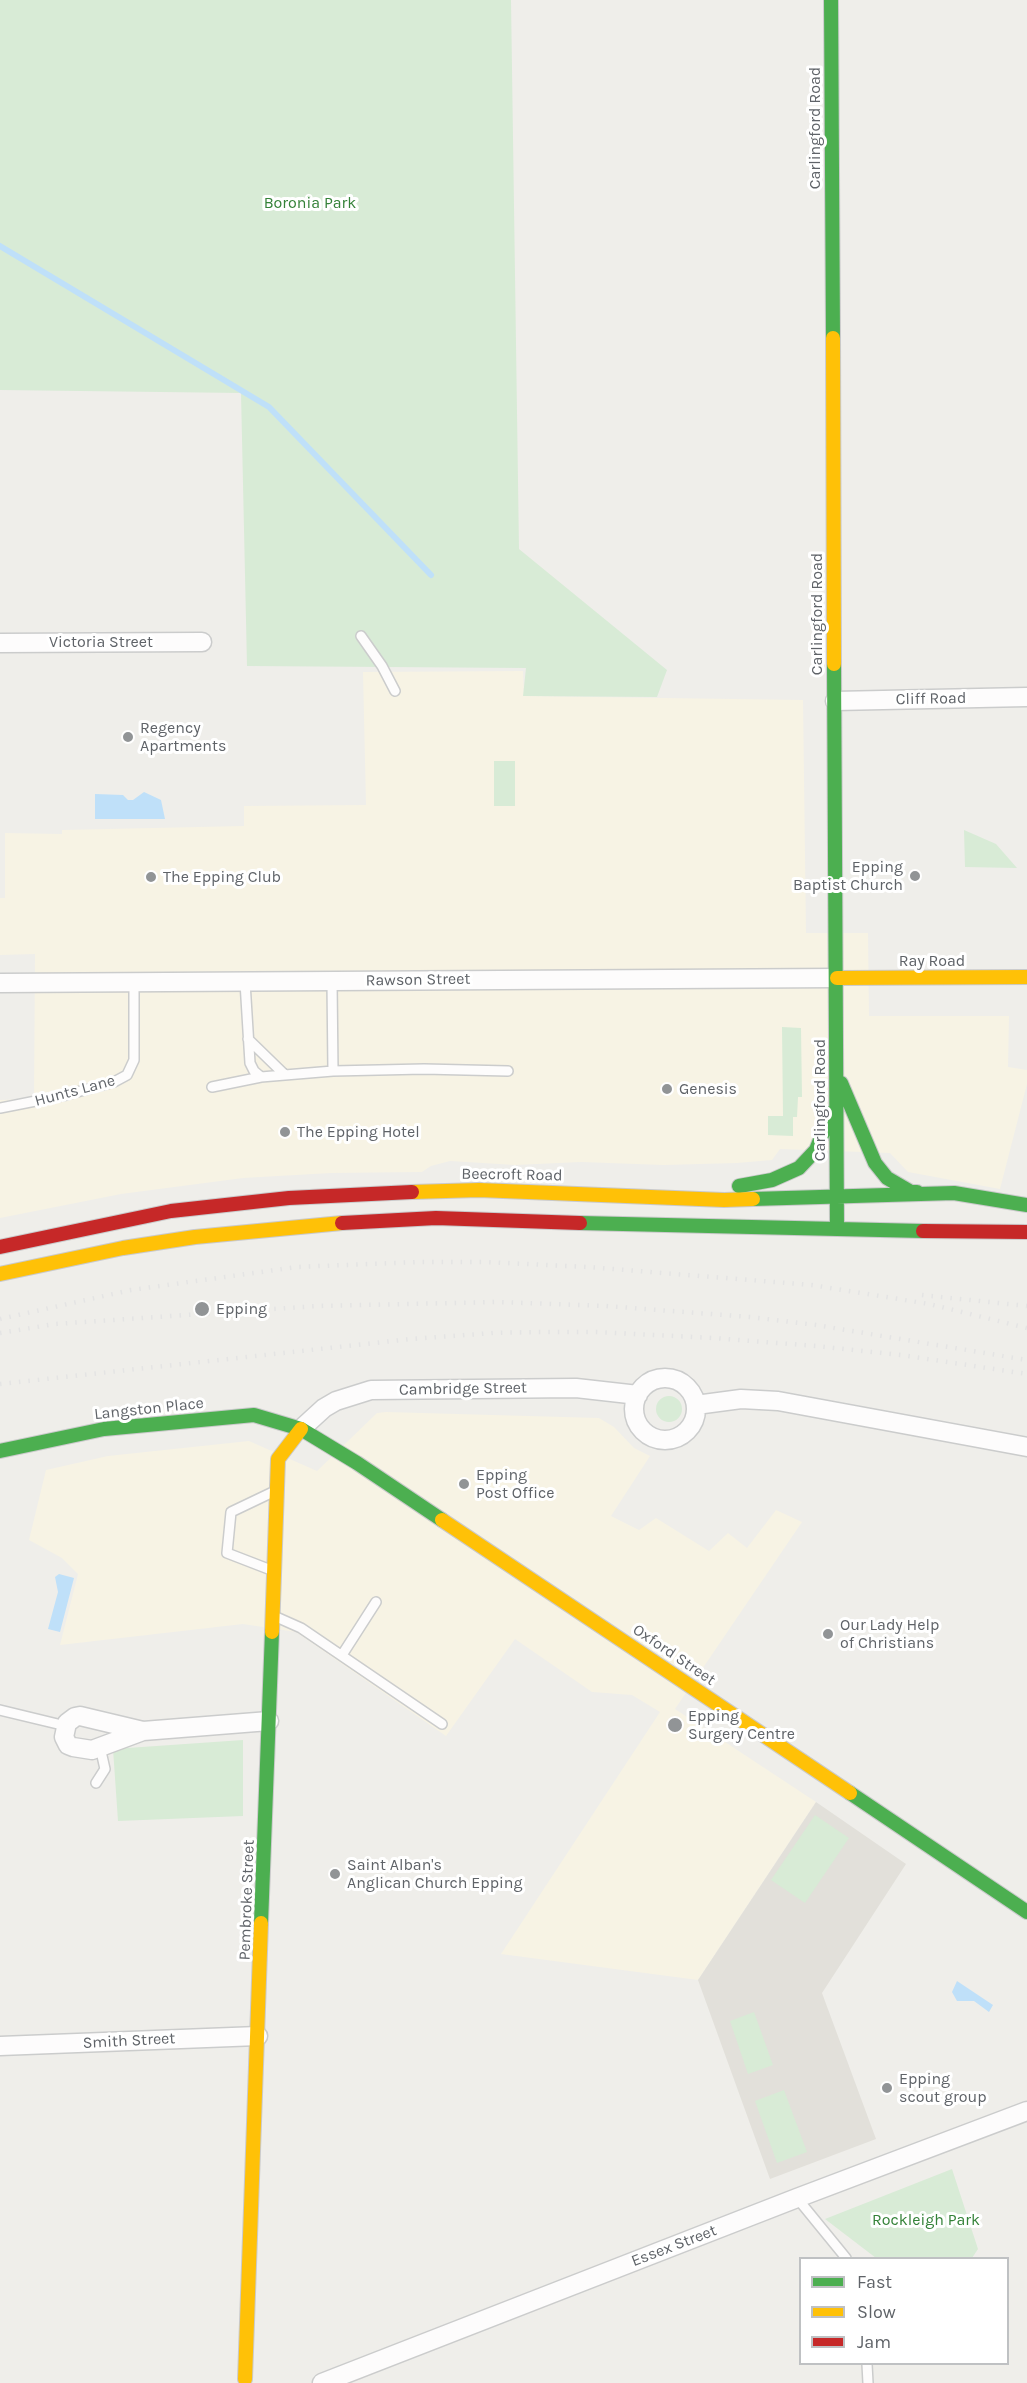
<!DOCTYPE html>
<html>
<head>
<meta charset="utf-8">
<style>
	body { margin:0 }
	#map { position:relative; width:1027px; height:2383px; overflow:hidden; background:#efeeea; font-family:Karla,sans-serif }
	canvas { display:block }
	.legend { position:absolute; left:799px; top:2257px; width:210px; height:108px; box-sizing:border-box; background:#fff; border:2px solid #bfc1c3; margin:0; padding:8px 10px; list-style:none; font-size:18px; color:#5f6368 }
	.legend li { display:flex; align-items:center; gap:12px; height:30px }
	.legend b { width:30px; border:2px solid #bfc1c3 }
</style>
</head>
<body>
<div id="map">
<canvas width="1027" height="2383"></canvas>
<ul class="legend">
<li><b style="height:8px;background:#4caf50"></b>Fast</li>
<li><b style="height:8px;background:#ffc107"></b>Slow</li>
<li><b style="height:8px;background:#c62828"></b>Jam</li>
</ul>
</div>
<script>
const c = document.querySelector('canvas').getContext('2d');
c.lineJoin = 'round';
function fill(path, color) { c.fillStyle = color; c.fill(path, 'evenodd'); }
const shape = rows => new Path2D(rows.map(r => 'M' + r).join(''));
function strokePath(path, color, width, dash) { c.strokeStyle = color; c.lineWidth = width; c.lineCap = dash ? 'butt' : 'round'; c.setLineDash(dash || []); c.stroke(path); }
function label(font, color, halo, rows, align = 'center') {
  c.font = font + ' Karla,sans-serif'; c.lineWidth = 6; c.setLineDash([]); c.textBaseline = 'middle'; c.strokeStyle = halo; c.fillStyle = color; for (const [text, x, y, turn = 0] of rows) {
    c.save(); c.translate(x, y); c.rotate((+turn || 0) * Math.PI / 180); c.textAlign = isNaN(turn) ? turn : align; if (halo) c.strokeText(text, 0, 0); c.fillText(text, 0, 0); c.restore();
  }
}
fill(shape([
	[523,671,524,696,803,700,806,933,868,933,869,1016,1009,1016,1008,1067,1027,1070,1027,1084,1000,1189,908,1172,890,1153,780,1149,772,1160,737,1163,664,1165,581,1162,515,1165,450,1161,431,1166,422,1172,331,1173,243,1178,121,1194,0,1218,0,1100,34,1099,35,954,0,955,0,898,5,898,5,833,62,834,62,830,244,826,244,806,366,805,363,672],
	[386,1412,599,1418,614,1427,634,1448,650,1456,611,1516,639,1530,656,1518,709,1551,728,1533,747,1548,776,1510,802,1522,675,1709,816,1802,698,1980,501,1954,660,1712,632,1695,592,1692,515,1639,446,1736,296,1632,243,1624,60,1645,78,1574,62,1558,29,1540,46,1470,108,1456,249,1441,317,1471,377,1413]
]), '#f7f3e4');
fill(shape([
	[816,1802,906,1864,822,1993,876,2139,770,2179,698,1980]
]), '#e2e0da');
fill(shape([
	[0,0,511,0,519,549,667,670,657,697,523,696,526,668,247,666,241,393,0,390],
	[494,761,515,761,515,806,494,806],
	[964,830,996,844,1017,868,965,867],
	[782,1027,801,1028,802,1097,798,1097,797,1117,793,1117,793,1136,768,1135,768,1116,783,1116],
	'656 1409a13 13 0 1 1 26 0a13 13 0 1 1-26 0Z',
	[243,1740,243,1816,118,1821,113,1749],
	[815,1815,849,1838,805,1903,771,1880],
	[754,2012,773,2065,748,2074,730,2021],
	[784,2090,807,2152,777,2163,755,2101],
	[952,2169,978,2249,972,2258,876,2258,825,2219]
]), '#d8ebd6');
fill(shape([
	[144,792,161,800,165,819,95,819,95,794,123,795,128,800,133,800],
	[59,1574,74,1578,60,1632,48,1629,58,1592,55,1577],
	[957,1981,993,2005,989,2012,974,2001,957,2001,952,1992]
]), '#bfe0f9');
strokePath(shape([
	[0,246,269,407,431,575]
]), '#bfe0f9', 6);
const lane = shape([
	[361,636,382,666,395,691],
	[245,982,250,1063,254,1071,261,1077,333,1071,332,982],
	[248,1039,284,1074],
	[333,1071,424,1069,508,1071],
	[212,1087,261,1077],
	[0,1108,66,1095,114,1082,127,1075,134,1060,134,983],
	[271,1570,227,1553,231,1512,275,1491],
	[274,1616,301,1628,442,1724],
	[342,1655,376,1602],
	[0,1710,66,1726],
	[96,1783,105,1769,100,1747],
	[797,2198,846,2258],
	[867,2364,868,2383]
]);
const street = shape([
	[0,643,202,642],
	[835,701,1027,697],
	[0,983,837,978],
	'634 1409a31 31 0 1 1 62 0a31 31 0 1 1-62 0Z',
	[696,1405,741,1399,778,1401,1027,1447],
	[301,1429,324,1408,336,1401,371,1390,576,1388,638,1395],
	[143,1731,80,1716,75,1717,67,1723,64,1737,68,1745,73,1747,92,1750,143,1731,269,1721],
	[0,2046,258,2036],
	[322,2383,797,2198,1027,2111]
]);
const fast = shape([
	[831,0,833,338],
	[834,664,837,1229],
	[841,1083,875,1163,887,1178,911,1192,917,1192],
	[739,1186,772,1180,799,1168,816,1150,831,1113],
	[753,1199,954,1193,1027,1205],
	[580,1223,923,1231],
	[0,1451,104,1429,254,1415,301,1429,357,1463,442,1520],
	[850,1793,1027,1912],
	[261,1923,272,1632]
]);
const slow = shape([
	[833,338,834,664],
	[837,978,1027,977],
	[412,1192,479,1190,724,1200,753,1199],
	[0,1274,123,1248,195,1237,342,1223],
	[442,1520,850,1793],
	[272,1632,278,1459,301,1429],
	[245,2379,261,1923]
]);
const jam = shape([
	[342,1223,436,1218,580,1223],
	[923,1231,1027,1232],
	[0,1247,171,1211,289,1198,412,1192]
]);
strokePath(lane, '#cbcccc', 12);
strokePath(street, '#cbcccc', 21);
strokePath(fast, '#cacacb', 16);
strokePath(slow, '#cacacb', 16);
strokePath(jam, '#cacacb', 16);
strokePath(lane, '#fdfcfc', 9);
strokePath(street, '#fdfcfc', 18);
strokePath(fast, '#4caf50', 14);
strokePath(slow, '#ffc107', 14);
strokePath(jam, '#c62828', 14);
strokePath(shape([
	[922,1295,1027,1306],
	[0,1319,131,1290,297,1267,418,1262,485,1262,588,1267,812,1285,929,1304,1027,1328],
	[0,1333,55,1324,317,1306,498,1302,606,1306,750,1317,816,1325,1027,1360],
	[0,1384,411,1339,493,1333,537,1332,597,1332,713,1338,816,1346,901,1355,1027,1374]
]), '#e4e4e4', 4.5, [1.5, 8]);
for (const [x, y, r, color] of [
	[128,737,6,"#919496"],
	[915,876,6,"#919496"],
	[151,877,6,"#919496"],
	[667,1089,6,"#919496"],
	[285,1132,6,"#919496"],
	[202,1309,8,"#919496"],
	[464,1484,6,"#919496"],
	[828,1634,6,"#919496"],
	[675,1725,8,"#919496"],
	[335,1874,6,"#919496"],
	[887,2088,6,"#919496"]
]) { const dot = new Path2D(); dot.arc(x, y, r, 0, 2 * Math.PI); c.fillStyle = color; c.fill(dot); strokePath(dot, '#fff', 2); }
label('16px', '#5f6368', '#fff', [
	["Carlingford Road",815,128,-90],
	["Carlingford Road",817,614,-90],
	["Victoria Street",101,642],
	["Cliff Road",931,699,-1],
	["Ray Road",932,961],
	["Rawson Street",418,980,-1],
	["Hunts Lane",75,1091,-15],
	["Carlingford Road",820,1100,-90],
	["Beecroft Road",512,1175,1],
	["Cambridge Street",463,1389,-1],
	["Langston Place",149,1409,-6],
	["Oxford Street",674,1655,34],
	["Pembroke Street",247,1900,-88],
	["Smith Street",129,2041,-3],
	["Essex Street",674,2246,-21]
]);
label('16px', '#348238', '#fff', [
	["Boronia Park",310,203],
	["Rockleigh Park",926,2220]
]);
label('16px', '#5f6368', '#fff', [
	["Regency",140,728],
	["Apartments",140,746],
	["Epping",903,867,"right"],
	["Baptist Church",903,885,"right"],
	["The Epping Club",163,877],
	["Genesis",679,1089],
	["The Epping Hotel",297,1132],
	["Epping",216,1309],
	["Epping",476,1475],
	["Post Office",476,1493],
	["Our Lady Help",840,1625],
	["of Christians",840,1643],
	["Epping",688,1716],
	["Surgery Centre",688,1734],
	["Saint Alban's",347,1865],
	["Anglican Church Epping",347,1883],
	["Epping",899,2079],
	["scout group",899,2097]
], 'left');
</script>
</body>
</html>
